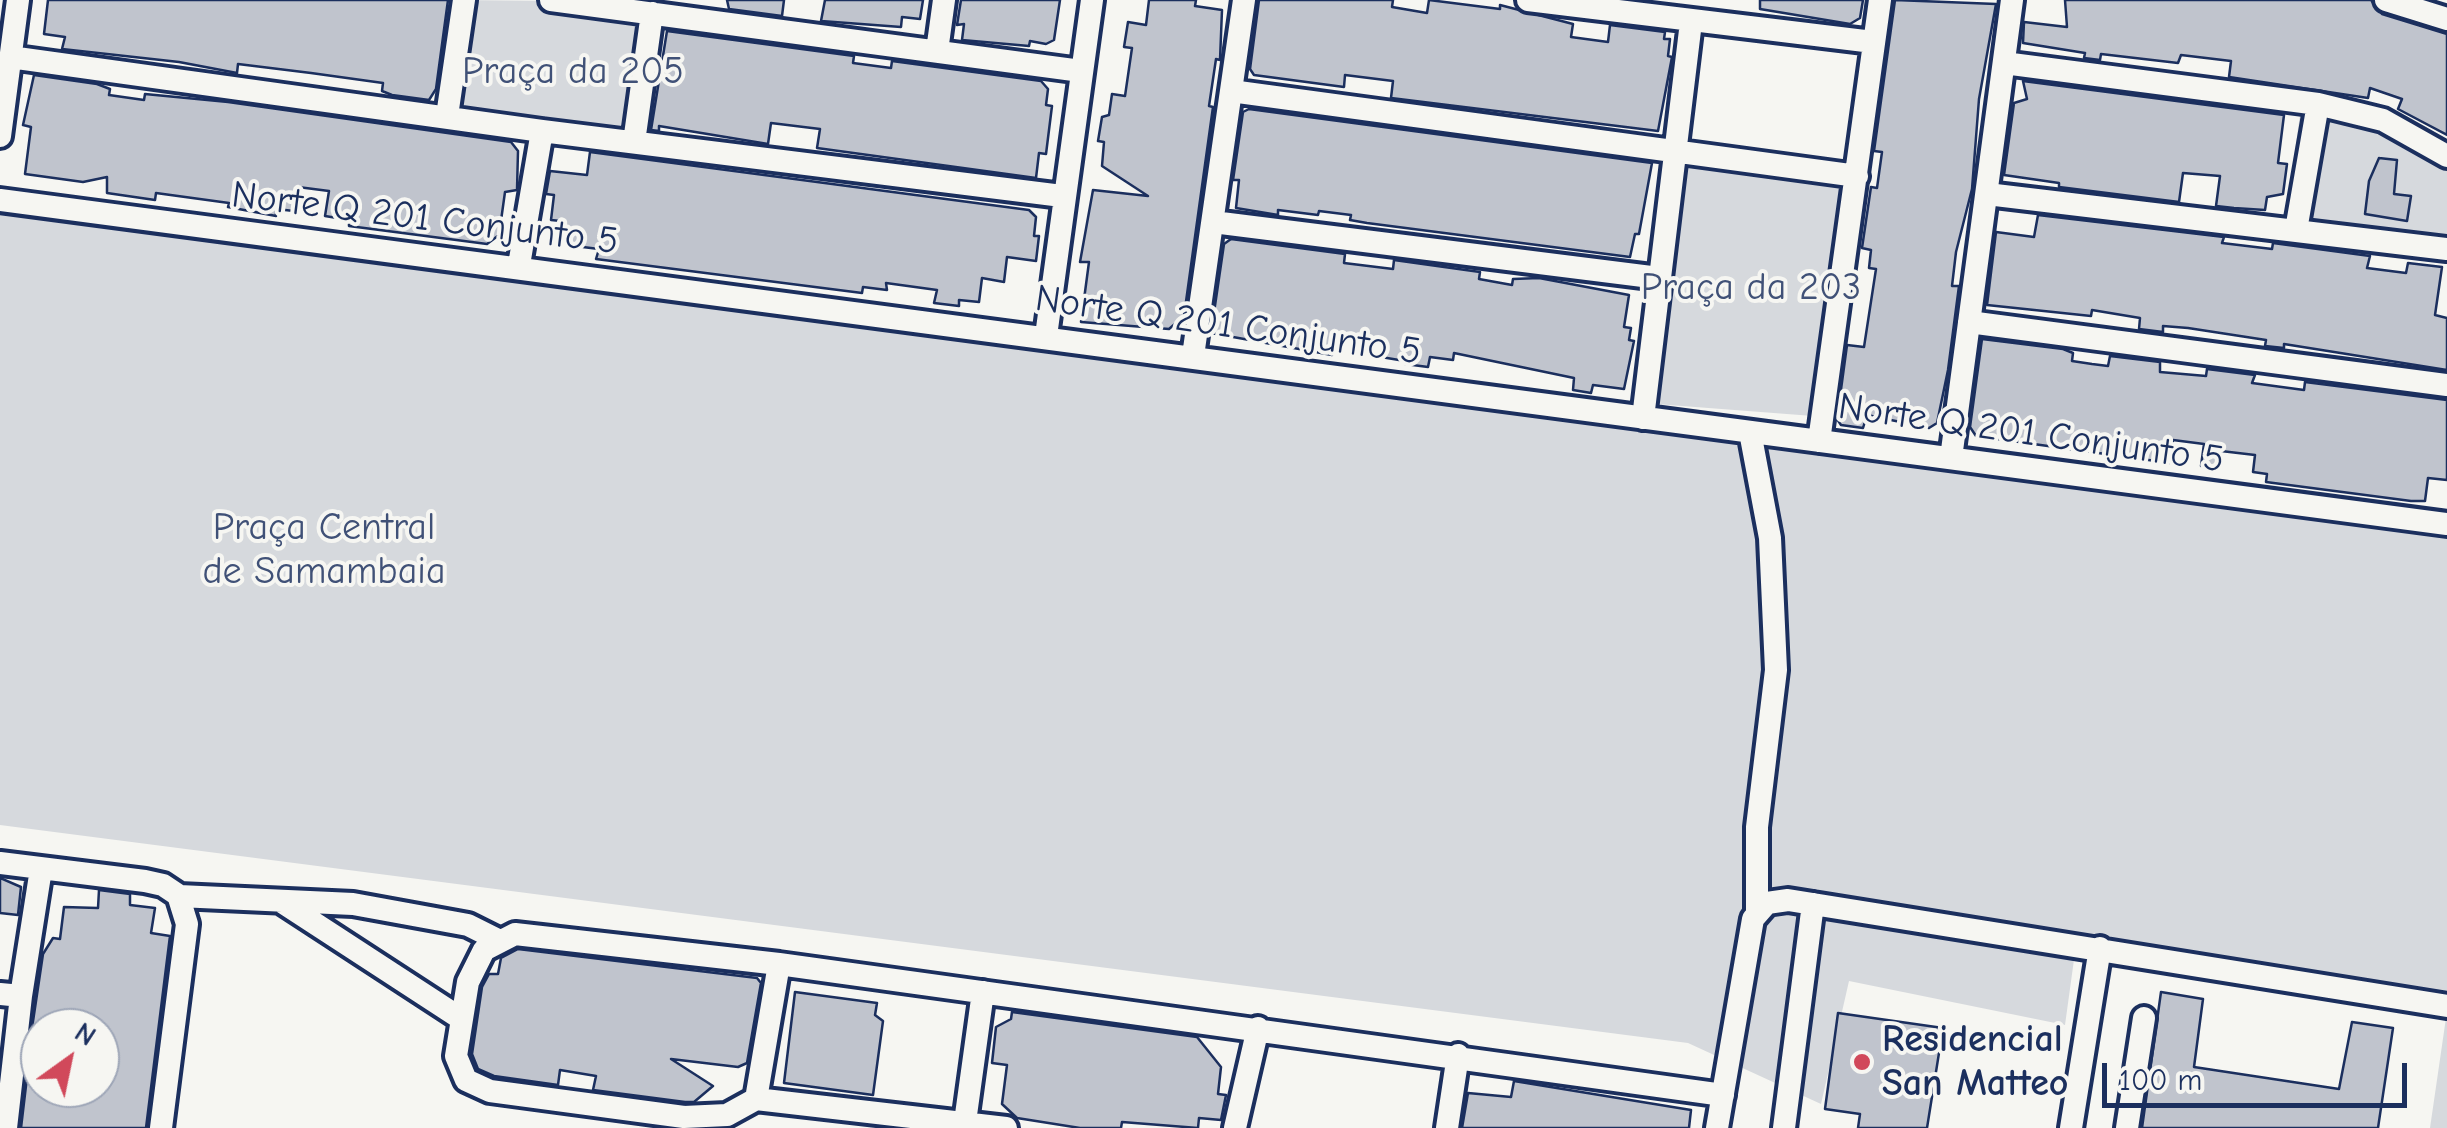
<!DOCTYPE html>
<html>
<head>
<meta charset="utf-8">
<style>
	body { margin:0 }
	#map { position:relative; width:2447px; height:1128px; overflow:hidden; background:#f6f6f2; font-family:"Comic Neue",sans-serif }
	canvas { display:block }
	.north { position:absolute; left:20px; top:1008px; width:100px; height:100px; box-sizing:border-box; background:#f6f6f2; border:2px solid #9ea6b7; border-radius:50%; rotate:33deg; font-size:28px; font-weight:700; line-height:40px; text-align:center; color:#1b2f5e }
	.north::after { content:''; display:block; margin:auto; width:35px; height:45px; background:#d1495b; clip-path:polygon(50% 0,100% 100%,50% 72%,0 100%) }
	.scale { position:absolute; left:2102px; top:1063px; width:305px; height:45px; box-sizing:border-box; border:5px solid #1b2f5e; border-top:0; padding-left:12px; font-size:30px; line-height:35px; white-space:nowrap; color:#1b2f5e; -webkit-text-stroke:8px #f6f6f2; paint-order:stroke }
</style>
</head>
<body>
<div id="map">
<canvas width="2447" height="1128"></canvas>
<div class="north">N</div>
<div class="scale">100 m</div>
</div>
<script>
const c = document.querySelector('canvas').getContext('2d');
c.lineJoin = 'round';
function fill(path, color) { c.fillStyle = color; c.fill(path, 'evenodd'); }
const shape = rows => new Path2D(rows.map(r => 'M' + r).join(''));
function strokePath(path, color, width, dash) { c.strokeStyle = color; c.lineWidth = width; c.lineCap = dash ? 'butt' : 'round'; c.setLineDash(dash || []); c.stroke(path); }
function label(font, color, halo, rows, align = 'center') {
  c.font = font + ' "Comic Neue",sans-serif'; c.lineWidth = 8; c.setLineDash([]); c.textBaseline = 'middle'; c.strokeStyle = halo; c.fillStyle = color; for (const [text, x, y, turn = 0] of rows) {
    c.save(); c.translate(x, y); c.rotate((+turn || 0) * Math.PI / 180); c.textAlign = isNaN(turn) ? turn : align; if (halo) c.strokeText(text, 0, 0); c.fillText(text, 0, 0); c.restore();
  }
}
fill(shape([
	[454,0,661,2,639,151,435,126],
	[2303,93,2333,96,2413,122,2447,144,2447,261,2282,244],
	[1687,160,1845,184,1813,416,1656,404],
	[0,188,2447,522,2447,1001,2076,945,2065,1025,1849,981,1821,1104,1688,1043,0,825],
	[2447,1011,2447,1128,2430,1128]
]), '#d6d9dd');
const building = shape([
	[48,0,448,0,436,89,429,100,392,95,382,91,383,83,311,73,238,64,237,73,179,62,62,49,65,37,44,34,48,0],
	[727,0,784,0,782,16,729,9,727,0],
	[825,0,923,0,920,19,902,17,901,27,821,21,825,0],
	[961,0,1060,0,1054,40,1046,44,1030,41,1029,46,962,40,964,24,957,25,961,0],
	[1149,0,1196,0,1195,6,1222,10,1220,60,1216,59,1209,106,1213,107,1184,316,1169,329,1081,322,1089,262,1080,262,1093,190,1148,196,1102,166,1104,142,1098,141,1102,117,1109,115,1112,94,1125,96,1132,48,1124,47,1128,22,1146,25,1149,0],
	[1259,0,1393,0,1392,7,1427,13,1429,0,1500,9,1500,5,1573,24,1571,37,1608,42,1610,25,1665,32,1664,39,1670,39,1668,56,1672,57,1658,131,1391,98,1393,81,1345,75,1344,87,1254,75,1250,69,1259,0],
	[1760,0,1863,0,1860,18,1850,24,1760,9,1760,0],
	[1895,0,1996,4,1979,99,1972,189,1956,252,1952,286,1959,286,1948,370,1937,423,1929,428,1867,415,1863,428,1841,425,1837,419,1847,345,1864,347,1876,269,1869,268,1871,250,1862,248,1871,187,1877,188,1882,152,1874,151,1895,0],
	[2065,0,2371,0,2382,14,2447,34,2447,135,2398,109,2402,99,2370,88,2368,98,2229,77,2231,61,2181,55,2178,63,2101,54,2100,60,2084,58,2085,53,2023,43,2024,22,2067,27,2065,0],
	[667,31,854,56,853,63,891,68,892,61,1041,81,1048,89,1046,105,1052,106,1046,154,1039,153,1036,178,817,148,820,129,771,123,768,144,659,126,659,131,651,130,667,31],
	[34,75,97,84,110,89,109,95,144,100,145,94,228,102,511,142,518,151,517,190,505,192,499,235,487,244,349,226,349,220,325,216,329,191,298,187,294,211,276,209,276,216,228,207,229,203,156,193,155,200,107,193,107,177,83,182,25,174,31,127,23,125,34,75],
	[2023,81,2284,115,2278,163,2287,164,2283,194,2267,197,2265,210,2234,208,2216,206,2220,176,2183,173,2179,202,2059,187,2059,183,2004,175,2014,103,2027,99,2023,81],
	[1249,109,1652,163,1639,234,1635,234,1630,257,1367,223,1350,220,1351,215,1319,211,1318,215,1278,210,1278,215,1236,208,1239,180,1233,180,1243,112,1249,109],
	[590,152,1029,210,1036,217,1034,236,1039,236,1036,261,1007,257,1004,282,982,278,979,302,959,300,959,306,934,303,937,290,886,283,887,290,863,287,862,293,596,259,599,249,558,244,561,221,551,220,554,195,546,194,550,171,587,175,590,152],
	[2379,158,2397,160,2394,194,2411,196,2407,221,2365,214,2369,181,2379,158],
	[2038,215,2224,237,2222,243,2272,249,2273,243,2370,256,2367,268,2406,273,2408,263,2442,267,2435,315,2447,318,2447,370,2284,344,2284,348,2265,346,2266,340,2188,328,2163,326,2163,332,2139,329,2140,318,2092,310,2091,316,1987,305,1996,232,2034,237,2038,215],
	[1231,239,1345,254,1344,263,1393,269,1394,260,1480,272,1479,279,1512,285,1513,279,1539,278,1629,295,1624,327,1631,328,1629,340,1634,341,1624,389,1593,385,1591,393,1573,390,1574,378,1454,353,1453,360,1430,357,1428,367,1405,364,1405,361,1381,357,1383,342,1335,335,1332,355,1211,333,1224,244,1231,239],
	[1982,339,2063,349,2073,353,2072,361,2092,364,2108,366,2110,356,2160,362,2160,372,2206,376,2207,369,2255,375,2252,383,2304,390,2305,382,2447,400,2447,480,2428,478,2425,501,2411,501,2266,482,2267,474,2253,472,2255,455,2221,451,2219,468,2201,466,2204,444,2173,440,2170,463,1976,436,1970,427,1982,339],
	[0,878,21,887,18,915,0,913,0,878],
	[99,890,130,894,130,905,155,908,151,933,170,936,146,1128,21,1128,32,1035,40,1035,40,1088,100,1088,100,1028,32,1028,43,954,53,938,60,939,64,907,98,908,99,890],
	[518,949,757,978,761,983,747,1063,738,1067,671,1059,713,1086,694,1102,685,1102,593,1090,596,1076,560,1070,558,1085,494,1076,478,1069,472,1054,482,987,489,974,498,974,501,958,518,949],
	[795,992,877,1003,875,1015,883,1021,873,1095,784,1083,795,992],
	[2161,992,2203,999,2194,1067,2339,1089,2352,1022,2393,1028,2378,1128,2142,1128,2161,992],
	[1012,1012,1197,1037,1221,1067,1218,1094,1226,1095,1221,1120,1199,1118,1198,1128,1122,1122,1121,1128,1080,1128,1017,1118,1002,1104,1007,1065,992,1063,996,1027,1011,1019,1012,1012],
	[1838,1013,1943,1028,1927,1128,1858,1128,1860,1114,1825,1109,1838,1013],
	[1514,1081,1691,1110,1689,1128,1462,1128,1468,1093,1511,1097,1514,1081]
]);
fill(building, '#c0c4cd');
strokePath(building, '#1b2f5e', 2.5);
const minor = shape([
	[551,0,1081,71],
	[1528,0,1873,42],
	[2386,0,2447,19],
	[937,51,944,0],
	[10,57,542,131,1062,196],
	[2004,63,2318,104,2383,120,2447,156],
	[1231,91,1857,176],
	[447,116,464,0],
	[0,136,18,0],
	[634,142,652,13],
	[1987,194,2447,249],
	[0,200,2447,524],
	[1213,222,1659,278],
	[2296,230,2318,104],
	[519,265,542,131],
	[1969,322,2447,385],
	[1046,336,1092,0],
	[1193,356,1244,0],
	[1643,418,1691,22],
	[1750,432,1770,538,1776,670,1757,827,1757,912],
	[1819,441,1880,0],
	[1951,458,2012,0],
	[0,863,145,881,163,885,178,895,187,924,161,1128],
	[179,896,353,904,468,925,498,940],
	[282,902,460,1018],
	[0,994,21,996,6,1128],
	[21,996,41,869],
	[756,1099,779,964],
	[965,1122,983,992],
	[1006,1128,756,1099,727,1115,684,1117,490,1091,466,1080,456,1056,468,982,484,950,515,934,779,964,1723,1095],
	[1235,1128,1258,1028],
	[1447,1128,1458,1055],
	[1717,1128,1753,919,1767,903,1788,900,2447,1006],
	[1784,1128,1813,904],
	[2071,1128,2100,948],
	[2127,1128,2144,1018]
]);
strokePath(minor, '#1b2f5e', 30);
strokePath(minor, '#f6f6f2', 22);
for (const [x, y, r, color] of [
	[1862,1062,10,"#d1495b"]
]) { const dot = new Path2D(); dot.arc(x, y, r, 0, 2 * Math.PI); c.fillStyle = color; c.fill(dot); strokePath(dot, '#f6f6f2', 4); }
label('38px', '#405177', '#f6f6f2', [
	["Praça da 205",573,72],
	["Praça da 203",1751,288],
	["Praça Central",324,528],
	["de Samambaia",324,572]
]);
label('38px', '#1b2f5e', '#f6f6f2', [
	["Norte Q 201 Conjunto 5",425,219,7],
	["Norte Q 201 Conjunto 5",1228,326,8],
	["Norte Q 201 Conjunto 5",2031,434,8]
]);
label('bold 38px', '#1b2f5e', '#f6f6f2', [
	["Residencial",1882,1040],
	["San Matteo",1882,1084]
], 'left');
</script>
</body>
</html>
